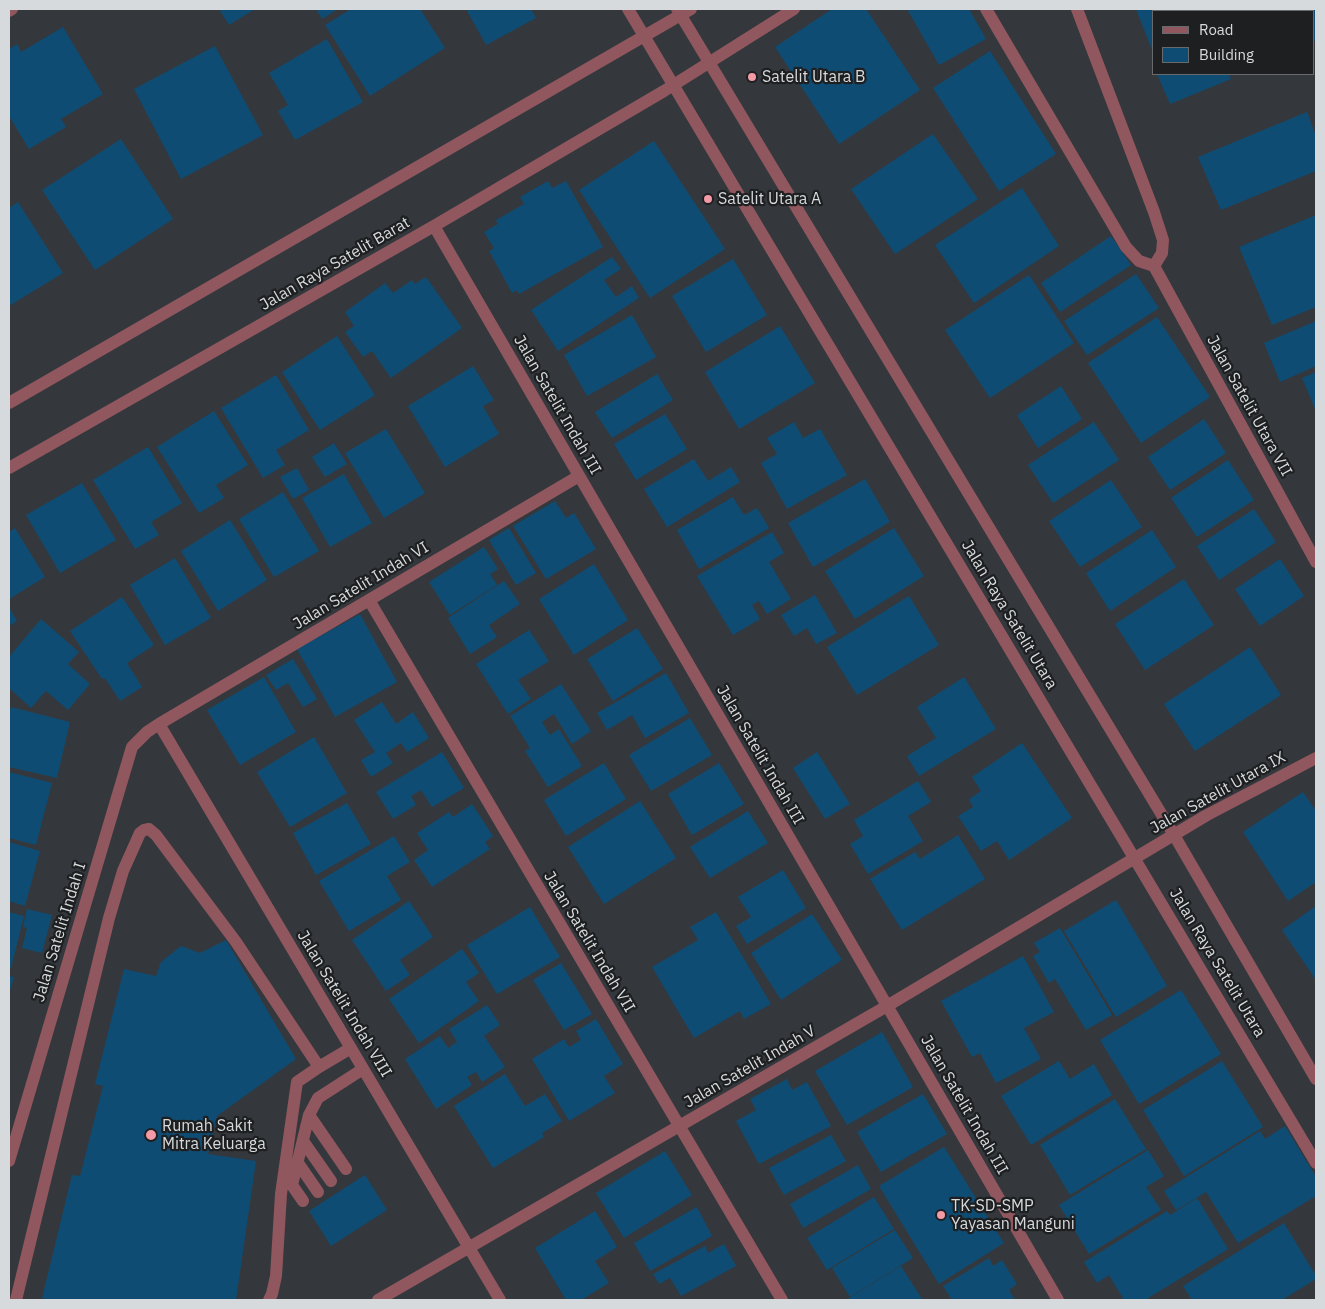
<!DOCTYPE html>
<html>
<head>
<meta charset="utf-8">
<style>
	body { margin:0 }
	#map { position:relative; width:1325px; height:1309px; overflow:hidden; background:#34383c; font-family:"IBM Plex Sans",sans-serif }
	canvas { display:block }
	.frame { position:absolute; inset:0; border:10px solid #d7dadc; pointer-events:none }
	.legend { position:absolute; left:1152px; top:10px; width:162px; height:65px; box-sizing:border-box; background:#1d1f21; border:1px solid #676a6c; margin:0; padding:6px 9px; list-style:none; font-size:15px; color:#d7dadc }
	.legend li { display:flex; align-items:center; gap:10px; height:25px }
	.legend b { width:25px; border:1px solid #676a6c }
</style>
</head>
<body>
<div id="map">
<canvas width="1325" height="1309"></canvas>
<div class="frame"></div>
<ul class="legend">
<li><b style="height:6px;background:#91575f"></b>Road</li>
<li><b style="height:14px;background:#0f4c74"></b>Building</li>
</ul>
</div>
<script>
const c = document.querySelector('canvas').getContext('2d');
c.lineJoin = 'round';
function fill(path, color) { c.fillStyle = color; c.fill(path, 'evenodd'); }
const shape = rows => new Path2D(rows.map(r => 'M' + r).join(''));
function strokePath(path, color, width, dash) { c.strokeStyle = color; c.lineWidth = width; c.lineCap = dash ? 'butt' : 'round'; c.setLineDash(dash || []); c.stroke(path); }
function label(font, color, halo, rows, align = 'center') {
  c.font = font + ' "IBM Plex Sans",sans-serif'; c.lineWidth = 4.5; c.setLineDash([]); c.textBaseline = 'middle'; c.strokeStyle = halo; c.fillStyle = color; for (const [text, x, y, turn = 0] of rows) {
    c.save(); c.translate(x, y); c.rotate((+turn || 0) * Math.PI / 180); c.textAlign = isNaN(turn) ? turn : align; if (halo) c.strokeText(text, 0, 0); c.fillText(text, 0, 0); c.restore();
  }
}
fill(shape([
	[219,9,255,9,229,25],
	[316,9,338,9,322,19],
	[351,9,420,9,445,48,370,96,325,25],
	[466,9,531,9,536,18,486,45],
	[832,9,866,9,920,90,839,144,775,47],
	[907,9,969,9,986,39,939,65],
	[1136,9,1224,9,1225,11,1154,11,1154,49,1152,50],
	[1262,9,1316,9,1316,40,1314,41,1314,11,1263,11],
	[63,27,103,94,61,119,66,127,29,149,9,116,9,49,17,44,21,52],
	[327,39,363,102,295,140,278,111,288,105,269,73],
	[215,46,263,135,181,179,134,89],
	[990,51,1056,154,999,191,933,88],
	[1157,74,1229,74,1231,79,1170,104],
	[1307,112,1316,136,1316,171,1221,210,1198,157],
	[933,134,978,199,895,254,851,189],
	[121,139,173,219,95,270,42,190],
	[654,141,725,249,650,298,579,190],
	[548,181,552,188,566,181,603,247,519,294,517,290,512,293,489,251,494,248,484,232,498,224,496,220,524,204,520,197],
	[1022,188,1059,246,974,303,935,245],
	[18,202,63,273,9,306,9,208],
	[1316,215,1316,307,1272,325,1239,247],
	[1111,236,1131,265,1060,312,1041,283],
	[612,257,621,269,604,280,616,297,632,286,639,298,558,351,531,310],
	[733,259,767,315,706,352,672,296],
	[1136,274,1159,308,1087,355,1064,321],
	[1029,275,1074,343,990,398,945,330],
	[426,277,462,328,391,378,372,351,363,357,345,332,354,326,345,312,385,283,393,293,412,280,415,284],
	[632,315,656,357,587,396,564,355],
	[1157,317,1210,397,1141,443,1088,363],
	[1316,321,1316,366,1280,382,1264,343],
	[780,326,815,383,739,429,705,372],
	[337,336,375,395,320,430,282,372],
	[473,366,494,400,483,406,499,434,445,467,408,406],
	[1316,372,1316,411,1302,378],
	[657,374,673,400,612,438,595,412],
	[276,375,309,430,276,450,285,465,263,478,221,408],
	[1061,386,1082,419,1038,448,1017,415],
	[214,411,248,465,216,485,224,498,199,513,157,447],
	[665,414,687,449,636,480,614,444],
	[1204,419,1226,453,1170,490,1148,457],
	[794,422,803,438,820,429,847,475,787,509,761,463,777,454,767,438],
	[1094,422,1119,460,1053,503,1028,465],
	[386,429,425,493,384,518,345,453],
	[334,443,347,464,325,477,312,457],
	[148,447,182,503,151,522,159,535,135,549,93,480],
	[694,459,708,481,731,467,740,482,667,527,644,489],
	[1228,460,1254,500,1197,537,1171,498],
	[297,468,309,490,293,499,280,477],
	[344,474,372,523,330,547,302,498],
	[865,479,890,522,813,567,788,523],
	[1111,480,1142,527,1080,567,1049,521],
	[82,483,116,540,60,573,26,515],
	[283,492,319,551,274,577,239,519],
	[733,497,744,515,757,508,769,528,699,569,677,530],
	[555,501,566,518,574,513,596,549,546,579,513,526],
	[1254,509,1276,542,1219,580,1197,546],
	[230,520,267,580,218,611,181,551],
	[15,528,45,577,9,599,9,532],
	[509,528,536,573,516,585,489,540],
	[894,528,924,576,855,619,825,571],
	[1152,530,1176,567,1110,611,1086,573],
	[772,532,784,553,769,562,791,599,767,614,759,601,752,605,760,619,733,635,697,576],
	[484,547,498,569,490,574,497,585,450,615,429,582],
	[175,558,211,618,165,645,130,585],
	[1280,559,1304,596,1260,626,1235,589],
	[594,564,628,620,574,655,539,599],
	[1184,579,1214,625,1145,670,1115,624],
	[504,581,520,604,489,625,497,637,470,654,448,618],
	[815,595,837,633,816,644,807,628,794,636,781,615],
	[909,596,939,645,857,695,827,647],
	[122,597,154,645,127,663,142,687,120,701,105,678,102,679,70,631],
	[9,607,17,621,9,626],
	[360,614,397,682,335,717,297,649],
	[41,619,79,652,68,664,90,684,68,710,46,691,31,708,9,688,9,657],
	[637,628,663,669,613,701,587,659],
	[529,630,549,661,518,680,531,699,508,714,476,664],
	[1250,647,1281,695,1195,751,1164,704],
	[293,659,317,699,303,707,288,683,276,690,266,675],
	[666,673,689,713,645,738,632,715,607,730,597,713],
	[264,677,296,732,240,765,207,710],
	[964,677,996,729,919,776,907,756,936,738,917,707],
	[561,684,591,731,572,744,554,714,542,722,550,735,559,729,582,766,548,787,525,751,530,748,510,716],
	[382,702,396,724,413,712,429,738,407,752,401,743,386,753,393,763,371,777,361,760,375,752,354,720],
	[11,707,70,722,57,778,9,767,9,714],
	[690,718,712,755,651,791,629,755],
	[314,737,347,793,290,827,257,772],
	[1022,743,1072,818,1009,860,997,841,981,851,958,816,973,807,969,799,981,791,972,777],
	[442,752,464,788,432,807,421,790,411,796,416,805,393,819,376,792],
	[817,752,850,804,825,819,793,768],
	[604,763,626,799,566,836,544,800],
	[719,763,744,804,692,835,668,794],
	[9,772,52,783,36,845,9,838],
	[918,781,931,802,908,816,923,841,868,874,850,844,863,836,854,820],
	[1303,792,1316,811,1316,882,1288,901,1243,832],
	[640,801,676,858,604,904,568,847],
	[347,803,371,844,316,875,293,833],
	[472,804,493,836,485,842,490,849,432,887,414,860,428,850,417,833,449,812,453,817],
	[748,811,768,843,710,878,690,847],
	[958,835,985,879,902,930,870,879,915,852,920,859],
	[394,836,410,862,387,876,401,900,349,931,319,881],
	[9,842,40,851,25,906,9,901],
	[783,870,806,908,747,944,736,926,751,917,738,897],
	[1116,900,1167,986,1116,1017,1064,931],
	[409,901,433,937,400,960,410,975,386,991,352,940],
	[1316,906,1316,980,1282,930],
	[530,907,560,957,497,994,467,945],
	[27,909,52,915,42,953,22,948,27,928,23,927],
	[9,912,24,916,11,968,9,967],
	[716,912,771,1004,744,1019,740,1011,694,1038,652,967,698,940,690,927],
	[812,914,842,960,781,1000,751,953],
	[1060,928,1112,1015,1086,1030,1055,979,1049,983,1033,956,1040,952,1034,943],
	[226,940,296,1059,217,1116,208,1154,256,1161,236,1300,51,1300,42,1298,72,1175,80,1176,103,1086,95,1084,124,969,156,976,161,962,181,946,200,953],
	[462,949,479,973,466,982,479,1001,419,1043,389,999],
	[1023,956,1054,1012,1024,1028,1041,1059,996,1083,980,1053,972,1057,941,1001],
	[561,963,592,1014,564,1030,533,980],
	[9,976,14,977,9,993],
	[1181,990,1221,1054,1139,1104,1100,1040],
	[487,1005,500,1025,484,1036,505,1067,482,1082,476,1072,467,1077,472,1085,436,1109,405,1059,440,1036,448,1048,457,1042,449,1029],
	[596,1019,623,1064,604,1076,615,1093,569,1121,532,1059,564,1039,569,1047,581,1040,576,1031],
	[882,1032,913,1087,847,1125,815,1071],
	[1059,1061,1070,1079,1094,1064,1112,1095,1031,1145,1001,1096],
	[1222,1061,1263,1127,1184,1176,1143,1110],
	[505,1074,525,1106,545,1094,562,1121,542,1133,544,1137,493,1168,454,1106],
	[787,1079,792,1090,807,1082,831,1126,759,1164,736,1121,756,1110,750,1099],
	[923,1094,947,1134,881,1172,857,1132],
	[1115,1099,1146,1149,1070,1195,1040,1145],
	[1285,1126,1316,1177,1316,1196,1238,1243,1206,1192,1176,1210,1164,1191,1260,1131,1265,1139],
	[831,1135,846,1161,784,1195,769,1168],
	[944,1147,1004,1243,939,1284,879,1186],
	[1148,1150,1164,1176,1146,1187,1161,1210,1089,1254,1059,1205],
	[665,1151,692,1195,624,1238,596,1193],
	[858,1165,871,1189,803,1228,790,1204],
	[365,1175,387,1210,331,1246,309,1211],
	[874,1197,894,1229,827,1270,807,1238],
	[1197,1198,1228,1249,1145,1300,1124,1300,1109,1275,1097,1283,1084,1262,1167,1211,1170,1215],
	[697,1207,712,1236,650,1271,634,1243],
	[595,1211,617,1247,595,1261,609,1283,581,1300,566,1300,535,1248],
	[1284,1223,1316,1276,1316,1279,1282,1300,1192,1300,1183,1286],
	[895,1230,913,1258,850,1297,832,1268],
	[724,1244,736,1266,681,1296,670,1278,659,1284,653,1274,705,1246,708,1253],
	[989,1258,993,1266,1002,1260,1017,1284,1009,1290,1015,1300,952,1300,943,1286],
	[901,1266,922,1299,846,1300]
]), '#0f4c74');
strokePath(shape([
	[628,9,1316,1163],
	[677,9,1174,835,1316,1079],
	[986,9,1126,247,1139,261,1154,266,1316,562],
	[1077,9,1154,212,1163,240,1162,253,1154,266],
	[9,11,12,9],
	[434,226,1058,1300],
	[9,403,691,9],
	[9,468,434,226,664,91,794,9],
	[369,600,782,1300],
	[159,724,500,1300],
	[309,1115,346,1169],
	[303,1141,331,1181],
	[9,1161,132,747,147,732,159,724,579,476],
	[298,1163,318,1192],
	[303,1201,292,1185,309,1115,318,1098,363,1069],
	[16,1300,109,918,123,871,140,833,144,830,149,829,156,835,236,942,319,1067],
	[269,1300,272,1294,276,1276,281,1194,297,1082,319,1067,351,1048],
	[378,1300,887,1006,1207,815,1316,758]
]), '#91575f', 12);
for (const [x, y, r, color] of [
	[752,77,5,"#f49aa6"],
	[708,199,5,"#f49aa6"],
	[151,1135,6,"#f49aa6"],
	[941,1215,5,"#f49aa6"]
]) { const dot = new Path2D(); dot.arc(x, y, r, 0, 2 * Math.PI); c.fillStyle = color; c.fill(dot); strokePath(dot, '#1d1f21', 2); }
label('16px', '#d7dadc', '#1d1f21', [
	["Satelit Utara B",762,77],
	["Satelit Utara A",718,199],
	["Rumah Sakit",162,1126],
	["Mitra Keluarga",162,1144],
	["TK-SD-SMP",951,1206],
	["Yayasan Manguni",951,1224]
], 'left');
label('16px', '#d7dadc', '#1d1f21', [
	["Jalan Raya Satelit Barat",335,264,-30],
	["Jalan Satelit Indah III",557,405,60],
	["Jalan Satelit Utara VII",1249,406,61],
	["Jalan Satelit Indah VI",361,586,-31],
	["Jalan Raya Satelit Utara",1009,615,59],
	["Jalan Satelit Indah III",760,755,60],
	["Jalan Satelit Utara IX",1218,793,-29],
	["Jalan Satelit Indah I",60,932,-73],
	["Jalan Satelit Indah VII",589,942,59],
	["Jalan Raya Satelit Utara",1217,963,59],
	["Jalan Satelit Indah VIII",344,1004,59],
	["Jalan Satelit Indah V",750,1067,-30],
	["Jalan Satelit Indah III",964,1105,60]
]);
</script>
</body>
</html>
